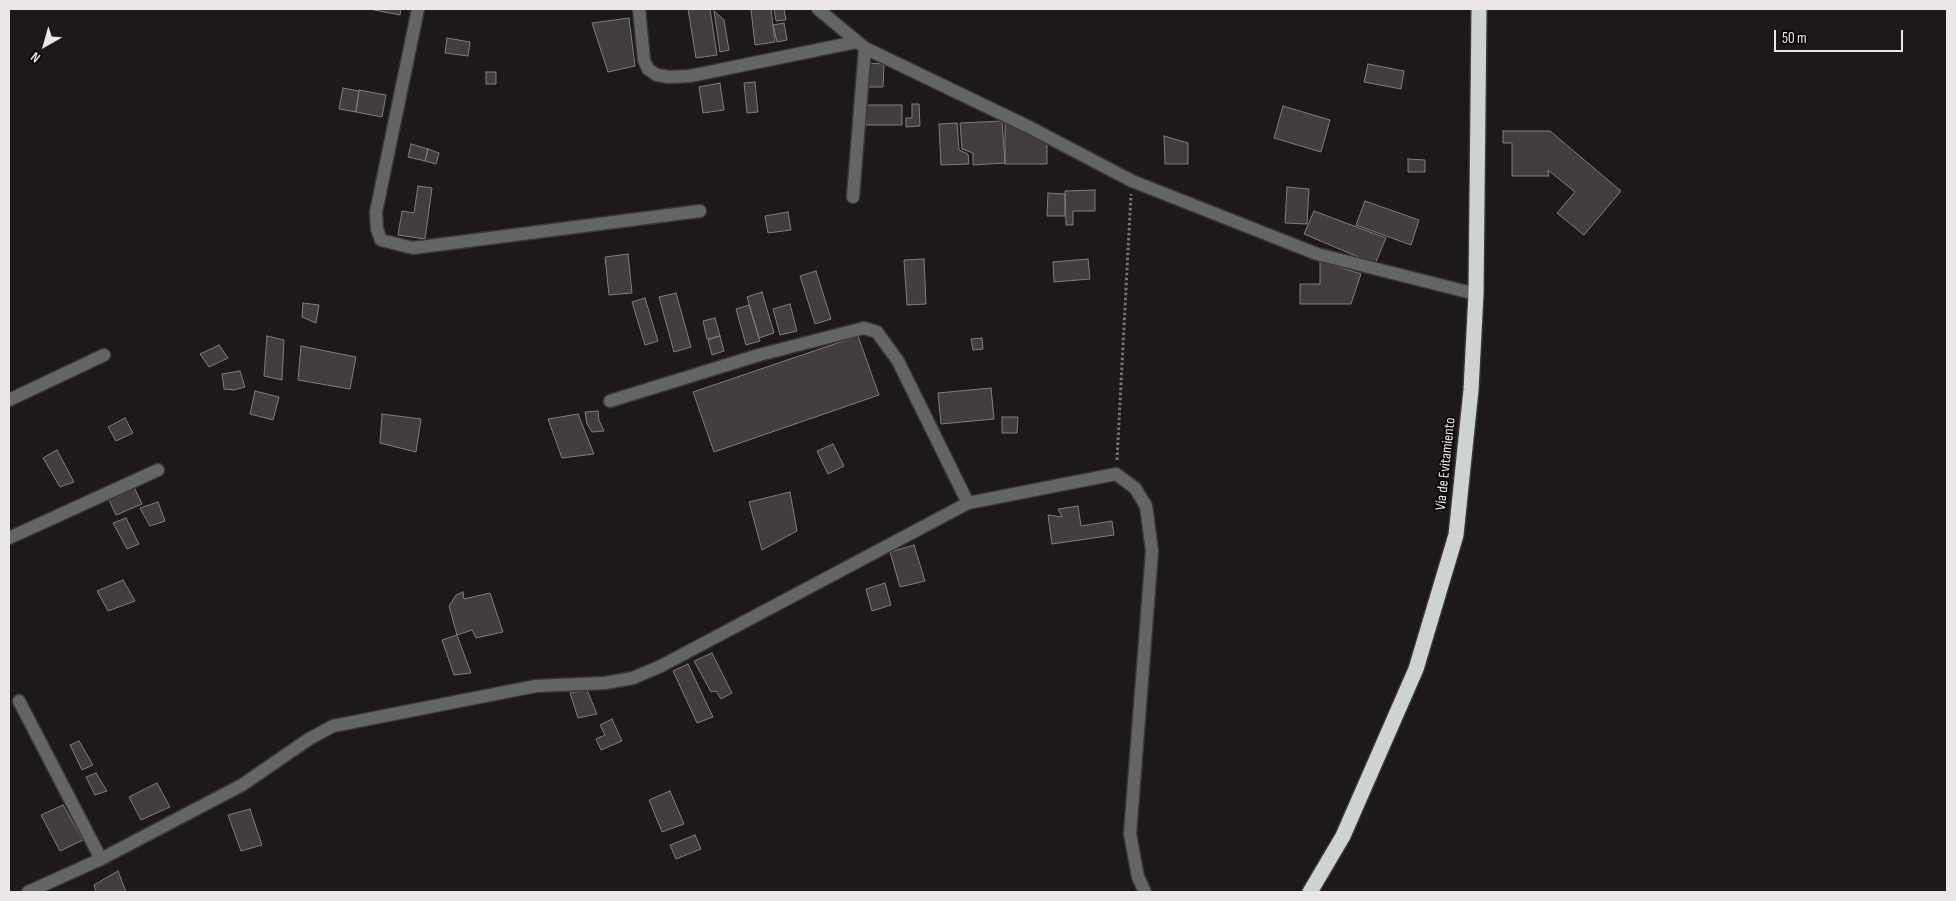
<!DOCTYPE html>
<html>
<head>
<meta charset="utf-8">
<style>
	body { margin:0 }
	#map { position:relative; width:1956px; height:901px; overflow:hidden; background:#1e1919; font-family:"Sofia Sans Condensed",sans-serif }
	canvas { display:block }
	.frame { position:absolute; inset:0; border:10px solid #ebe7e7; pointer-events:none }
	.north { position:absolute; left:20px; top:20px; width:50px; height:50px; -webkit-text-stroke:4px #070505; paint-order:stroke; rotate:218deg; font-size:14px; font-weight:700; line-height:20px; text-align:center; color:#ebe7e7 }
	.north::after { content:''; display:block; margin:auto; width:18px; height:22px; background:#ebe7e7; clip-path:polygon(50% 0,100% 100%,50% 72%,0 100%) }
	.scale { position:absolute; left:1774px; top:30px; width:129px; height:22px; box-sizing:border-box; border:2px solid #ebe7e7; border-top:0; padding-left:6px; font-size:15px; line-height:18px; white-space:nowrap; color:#ebe7e7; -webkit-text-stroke:4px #070505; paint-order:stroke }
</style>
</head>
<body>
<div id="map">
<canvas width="1956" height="901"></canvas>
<div class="frame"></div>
<div class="north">N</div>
<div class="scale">50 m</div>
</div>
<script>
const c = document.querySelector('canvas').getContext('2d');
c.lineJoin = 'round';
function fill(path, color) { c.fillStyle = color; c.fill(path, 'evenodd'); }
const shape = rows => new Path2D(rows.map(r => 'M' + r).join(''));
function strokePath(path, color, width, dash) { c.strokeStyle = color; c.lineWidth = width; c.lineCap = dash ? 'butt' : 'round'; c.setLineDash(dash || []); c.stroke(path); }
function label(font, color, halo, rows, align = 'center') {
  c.font = font + ' "Sofia Sans Condensed",sans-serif'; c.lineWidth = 4; c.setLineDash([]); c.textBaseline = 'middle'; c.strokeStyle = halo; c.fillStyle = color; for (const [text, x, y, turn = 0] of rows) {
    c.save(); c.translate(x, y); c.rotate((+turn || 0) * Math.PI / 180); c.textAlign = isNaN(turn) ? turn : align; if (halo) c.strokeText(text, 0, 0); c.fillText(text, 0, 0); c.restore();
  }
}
const building = shape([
	[369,9,401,9,400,15,369,9],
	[688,9,710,9,717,55,696,58,688,9],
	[751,9,771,9,775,42,755,45,751,9],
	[774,9,784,9,786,20,776,21,774,9],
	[714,11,724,20,729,50,720,52,714,11],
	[629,18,635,66,608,72,592,23,629,18],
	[784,23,787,40,777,42,773,25,784,23],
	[447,38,470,42,468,56,445,53,447,38],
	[866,63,884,64,883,87,865,87,866,63],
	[1368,64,1404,71,1401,89,1364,82,1368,64],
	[486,72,496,72,496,84,486,84,486,72],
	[755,82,758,112,747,113,744,83,755,82],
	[720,83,724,110,703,113,699,87,720,83],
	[343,88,359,91,356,112,339,109,343,88],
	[359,90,386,95,382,117,356,112,359,90],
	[912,104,919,104,920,126,906,127,906,118,912,118,912,104],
	[866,105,902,105,902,125,866,125,866,105],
	[1283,106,1330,120,1321,152,1274,138,1283,106],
	[1005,119,1047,141,1047,164,1005,164,1005,119],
	[1002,121,1005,163,973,165,973,153,962,149,960,123,1002,121],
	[957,123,959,150,968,154,969,164,941,165,939,124,957,123],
	[1503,131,1550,131,1621,191,1584,235,1557,213,1575,192,1548,170,1549,176,1512,176,1512,143,1503,143,1503,131],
	[1164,136,1188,143,1188,164,1165,164,1164,136],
	[411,144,428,149,425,161,408,157,411,144],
	[428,149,439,153,436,164,425,161,428,149],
	[1408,159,1425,160,1425,172,1408,172,1408,159],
	[418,186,432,188,425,239,398,235,402,211,414,213,418,186],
	[1287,187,1309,189,1307,224,1285,223,1287,187],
	[1095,190,1095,211,1073,211,1073,225,1066,225,1065,191,1095,190],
	[1048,193,1065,194,1065,216,1047,216,1048,193],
	[1365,201,1419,220,1411,245,1356,225,1365,201],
	[1314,211,1386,238,1375,264,1304,234,1314,211],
	[788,212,791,230,768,233,765,216,788,212],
	[628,254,632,293,609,295,605,257,628,254],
	[924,259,926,304,907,305,904,260,924,259],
	[1088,259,1090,279,1054,282,1053,262,1088,259],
	[1320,261,1361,274,1351,304,1300,304,1300,284,1320,284,1320,261],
	[816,271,831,319,815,324,800,276,816,271],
	[762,292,774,333,759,338,747,297,762,292],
	[676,293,691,347,674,352,659,297,676,293],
	[645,298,658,341,645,345,632,302,645,298],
	[303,303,319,305,316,323,302,317,303,303],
	[790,304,797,331,780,335,773,309,790,304],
	[749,305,760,341,746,345,736,309,749,305],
	[715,318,720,336,707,339,703,321,715,318],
	[267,336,284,340,282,380,264,376,267,336],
	[720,336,724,351,712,355,708,340,720,336],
	[858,336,879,395,714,452,693,392,858,336],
	[982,338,983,349,973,350,971,339,982,338],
	[219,345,228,358,209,367,200,354,219,345],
	[301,346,356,357,350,389,298,380,301,346],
	[240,371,245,387,234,390,224,389,222,374,240,371],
	[991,388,994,419,941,424,938,393,991,388],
	[255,391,279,397,273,420,250,414,255,391],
	[598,411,599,420,604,431,592,432,587,424,585,412,598,411],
	[382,414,421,419,416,452,380,443,382,414],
	[578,414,594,454,562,458,548,419,578,414],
	[1002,417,1018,417,1017,433,1002,433,1002,417],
	[125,418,133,433,116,441,108,427,125,418],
	[833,444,844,466,828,474,817,451,833,444],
	[57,450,74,482,60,487,43,458,57,450],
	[134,487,142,504,116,515,108,498,134,487],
	[790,492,797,531,762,550,749,502,790,492],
	[158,502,165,521,150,526,140,508,158,502],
	[1078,506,1081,526,1112,521,1114,535,1052,544,1048,515,1062,517,1058,509,1078,506],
	[126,518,139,544,127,549,113,523,126,518],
	[914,545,925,581,900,587,890,552,914,545],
	[123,580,135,601,108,611,97,591,123,580],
	[885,583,891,605,872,611,866,589,885,583],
	[463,592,464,599,490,593,503,632,476,638,472,630,457,635,449,606,456,595,463,592],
	[457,635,471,673,454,675,442,640,457,635],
	[712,653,732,693,721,699,716,691,711,692,694,661,712,653],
	[688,664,713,717,697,723,673,671,688,664],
	[587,690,597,714,578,718,570,693,587,690],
	[612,719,622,741,601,750,596,739,605,735,600,725,612,719],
	[79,741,93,765,82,770,70,745,79,741],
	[96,773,107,791,95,795,86,777,96,773],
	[157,783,170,807,141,820,129,797,157,783],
	[670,791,684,824,662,832,649,800,670,791],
	[63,805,83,840,60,851,41,815,63,805],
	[250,809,262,845,241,851,228,815,250,809],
	[695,835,701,849,676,859,670,845,695,835],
	[118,871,126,892,96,892,94,885,118,871]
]);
fill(building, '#433e3e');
strokePath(building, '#827c7c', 1);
const minor = shape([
	[418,9,376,212,377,229,381,240,413,248,700,211],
	[639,9,644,60,648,69,657,75,669,77,690,76,856,42],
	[818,9,865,48,1029,127,1132,181,1317,254,1476,294],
	[853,197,865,48],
	[9,400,104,355],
	[610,401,759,355,864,328,877,332,898,361,968,503],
	[9,538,158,470],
	[19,701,101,859],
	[28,892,101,859,242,785,309,739,333,726,536,686,605,683,633,678,661,666,968,503,1116,474,1135,488,1146,506,1152,551,1130,834,1138,877,1145,892]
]);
const highway = shape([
	[1310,892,1343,836,1416,669,1456,535,1471,390,1476,294,1479,9]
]);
strokePath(minor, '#3b3636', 15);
strokePath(highway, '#3b3636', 18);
strokePath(shape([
	[1117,460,1131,194]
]), '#7a7575', 3, [2.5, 2.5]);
strokePath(minor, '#646666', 12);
strokePath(highway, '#ccd3d2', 15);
label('15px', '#ebe7e7', '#070505', [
	["Vía de Evitamiento",1446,464,-84]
]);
</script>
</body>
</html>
